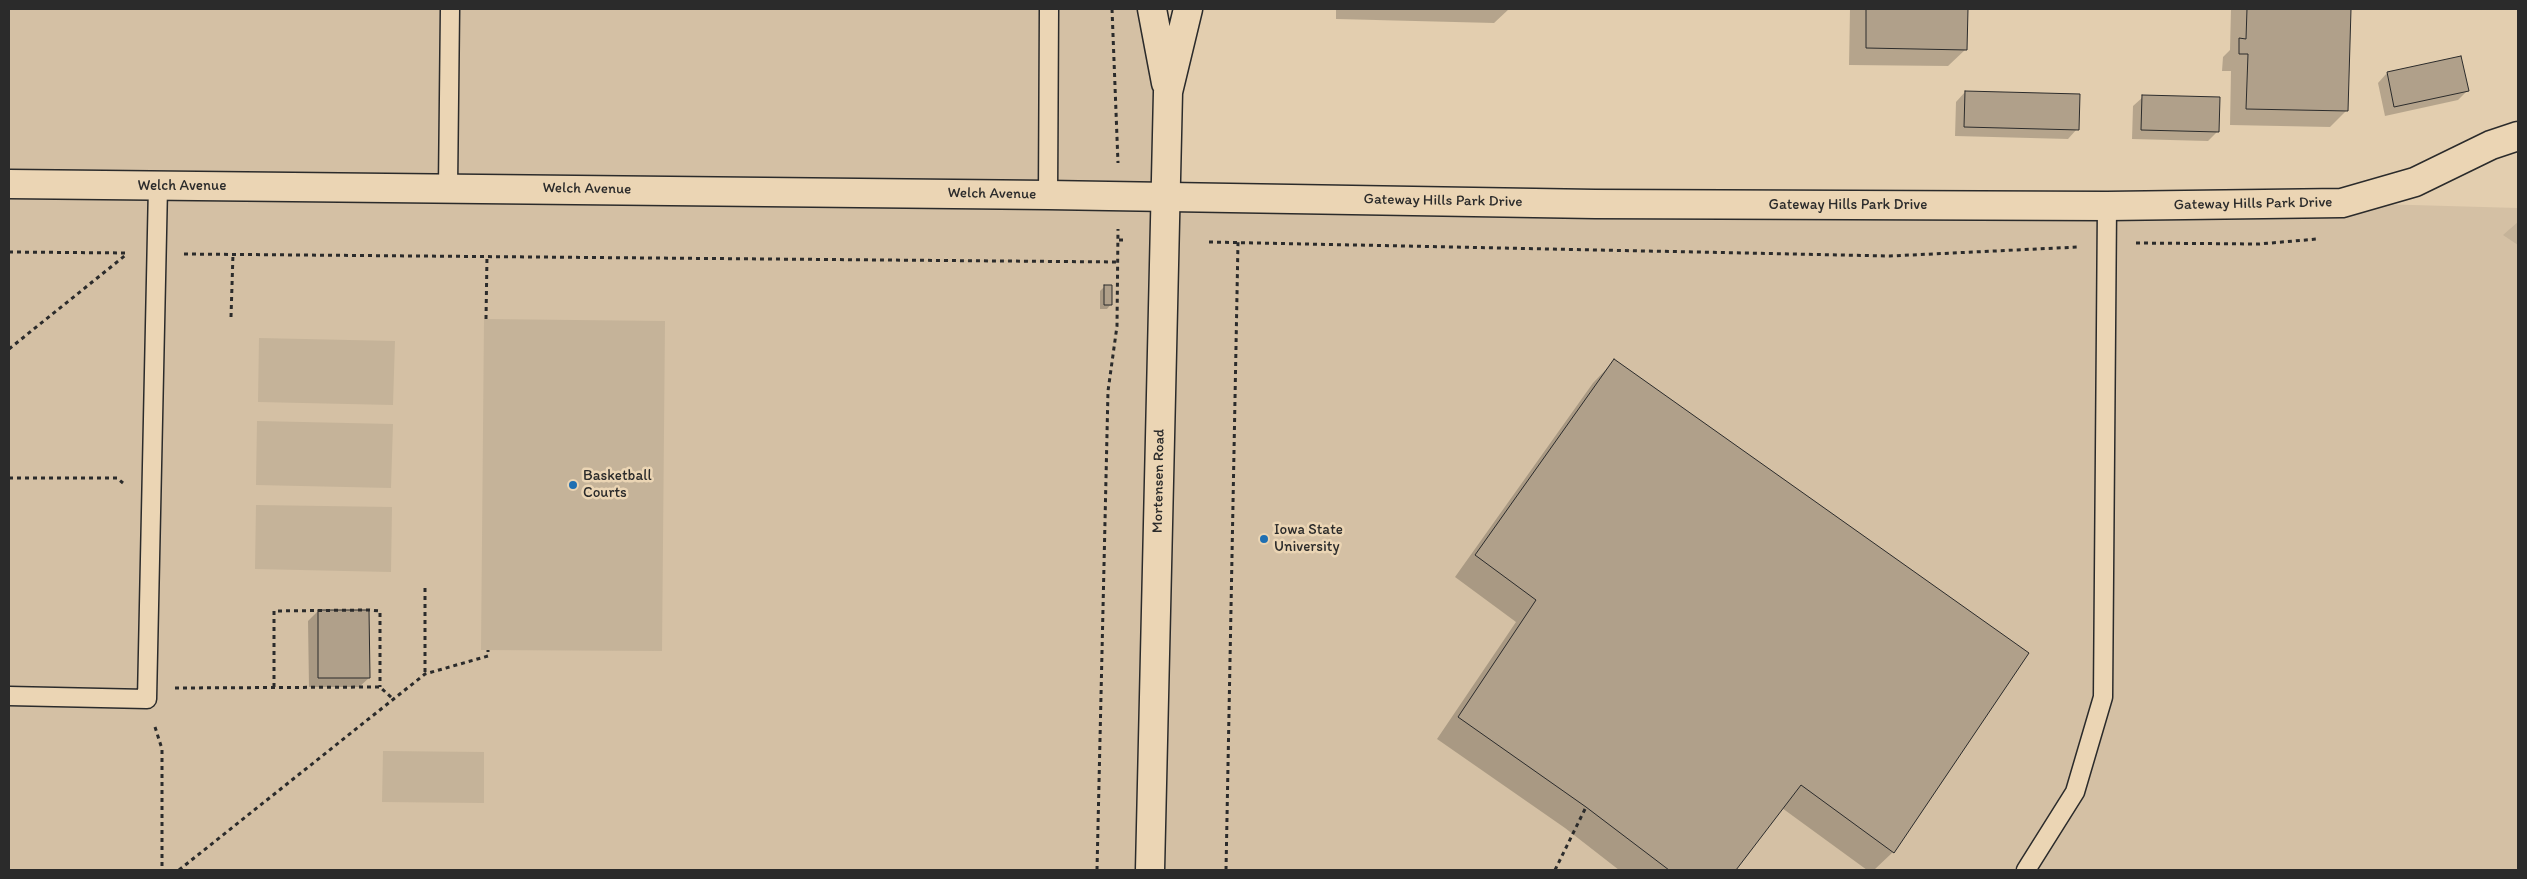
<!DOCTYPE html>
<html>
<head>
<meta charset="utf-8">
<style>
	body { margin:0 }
	#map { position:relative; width:2527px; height:879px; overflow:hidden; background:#e3ceaf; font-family:Itim,sans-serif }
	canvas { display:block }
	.frame { position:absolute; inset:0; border:10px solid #2b2b2b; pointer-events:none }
</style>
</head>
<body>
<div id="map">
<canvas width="2527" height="879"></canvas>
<div class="frame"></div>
</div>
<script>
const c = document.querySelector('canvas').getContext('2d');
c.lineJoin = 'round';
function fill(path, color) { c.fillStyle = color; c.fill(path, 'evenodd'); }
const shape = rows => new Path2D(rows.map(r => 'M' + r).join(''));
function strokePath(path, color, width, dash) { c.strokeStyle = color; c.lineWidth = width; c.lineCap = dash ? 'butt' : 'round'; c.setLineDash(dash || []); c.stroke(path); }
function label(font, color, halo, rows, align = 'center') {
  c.font = font + ' Itim,sans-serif'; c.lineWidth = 5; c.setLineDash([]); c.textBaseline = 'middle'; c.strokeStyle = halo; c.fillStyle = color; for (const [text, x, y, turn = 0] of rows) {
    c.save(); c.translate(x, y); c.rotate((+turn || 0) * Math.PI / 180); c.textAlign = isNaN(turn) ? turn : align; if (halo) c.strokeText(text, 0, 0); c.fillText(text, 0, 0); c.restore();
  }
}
fill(shape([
	[9,9,1152,9,1165,196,2342,203,2518,208,2518,870,9,870]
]), '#d4c0a4');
fill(shape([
	[2518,222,2518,245,2503,235],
	[484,319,665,321,662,651,481,650],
	[259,338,395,341,393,405,258,402],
	[257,421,393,424,391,488,256,485],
	[256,505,392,507,391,572,255,569],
	[383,751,484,752,484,803,382,802]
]), '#c5b399');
fill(shape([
	[1336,9,1509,9,1494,23,1336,19],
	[1850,9,1966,9,1966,49,1948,66,1849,65],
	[2231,9,2349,9,2347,110,2330,127,2230,125,2231,71,2222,71,2223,57,2230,50],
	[2387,73,2467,91,2458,100,2385,116,2378,83],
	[1965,92,2077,129,2068,139,1955,136,1956,102],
	[2143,97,2218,131,2208,141,2132,139,2133,106],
	[1105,286,1111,304,1107,309,1100,309,1100,291],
	[1614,361,1893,852,1874,870,1867,870,1782,808,1734,870,1619,870,1565,828,1437,739,1516,622,1455,577,1593,383],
	[318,611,369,678,359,687,309,687,308,621]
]), '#0003');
const building = shape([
	[1866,9,1968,9,1967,50,1866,48,1866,9],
	[2247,9,2351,9,2348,111,2246,109,2248,54,2239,54,2239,38,2246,39,2247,9],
	[2461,56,2469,91,2394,107,2387,72,2461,56],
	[1965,91,2080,94,2079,130,1964,127,1965,91],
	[2142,95,2220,97,2219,132,2141,130,2142,95],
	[1104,285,1112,285,1112,305,1104,305,1104,285],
	[1614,359,2029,653,1894,853,1801,785,1736,870,1669,870,1586,807,1458,717,1536,600,1475,555,1614,359],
	[318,610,369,610,370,678,318,678,318,610]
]);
fill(building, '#b0a08a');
strokePath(building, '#2b2b2b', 1);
const service = shape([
	[448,187,450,9],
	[1048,195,1049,9],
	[9,696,147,699,158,186],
	[2026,870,2075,792,2103,697,2107,206]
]);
const minor = shape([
	[9,184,1048,195,1595,204,2107,206,2342,203,2415,182,2491,145,2518,136]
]);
const tertiary = shape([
	[1152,9,1166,83],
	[1150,870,1168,92,1188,9]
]);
strokePath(service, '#2b2b2b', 21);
strokePath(minor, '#2b2b2b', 31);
strokePath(tertiary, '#2b2b2b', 31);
strokePath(shape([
	[1112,9,1118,163],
	[1119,240,1125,240],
	[1209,242,1890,256,2078,247],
	[2136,243,2259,244,2317,239],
	[9,252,128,253],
	[184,254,1119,262],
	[231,317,233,254],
	[486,319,487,256],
	[9,349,127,254],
	[9,478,117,478,123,483],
	[425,588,425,674],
	[274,687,274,611,369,610,380,611,380,687],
	[175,688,380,687,393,699],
	[155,727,162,749,162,870],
	[179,870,425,674,488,656,488,650],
	[1097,870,1108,391,1117,326,1118,229],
	[1226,870,1238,242],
	[1555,870,1586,807]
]), '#2b2b2b', 3, [4, 4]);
strokePath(service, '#ebd5b4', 18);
strokePath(minor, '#ebd5b4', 28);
strokePath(tertiary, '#ebd5b4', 28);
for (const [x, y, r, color] of [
	[573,485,5,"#1f6fb2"],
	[1264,539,5,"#1f6fb2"]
]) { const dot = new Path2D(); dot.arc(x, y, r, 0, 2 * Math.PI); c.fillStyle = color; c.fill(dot); strokePath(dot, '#ebd5b4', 2); }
label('15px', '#2b2b2b', '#ebd5b4', [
	["Welch Avenue",182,186],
	["Welch Avenue",587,189,1],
	["Welch Avenue",992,194,1],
	["Gateway Hills Park Drive",1443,201,1],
	["Gateway Hills Park Drive",2253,204,-1],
	["Gateway Hills Park Drive",1848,205],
	["Mortensen Road",1159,481,-89]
]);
label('15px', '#2b2b2b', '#ebd5b4', [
	["Basketball",583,476],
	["Courts",583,493],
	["Iowa State",1274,530],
	["University",1274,547]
], 'left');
</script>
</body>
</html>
